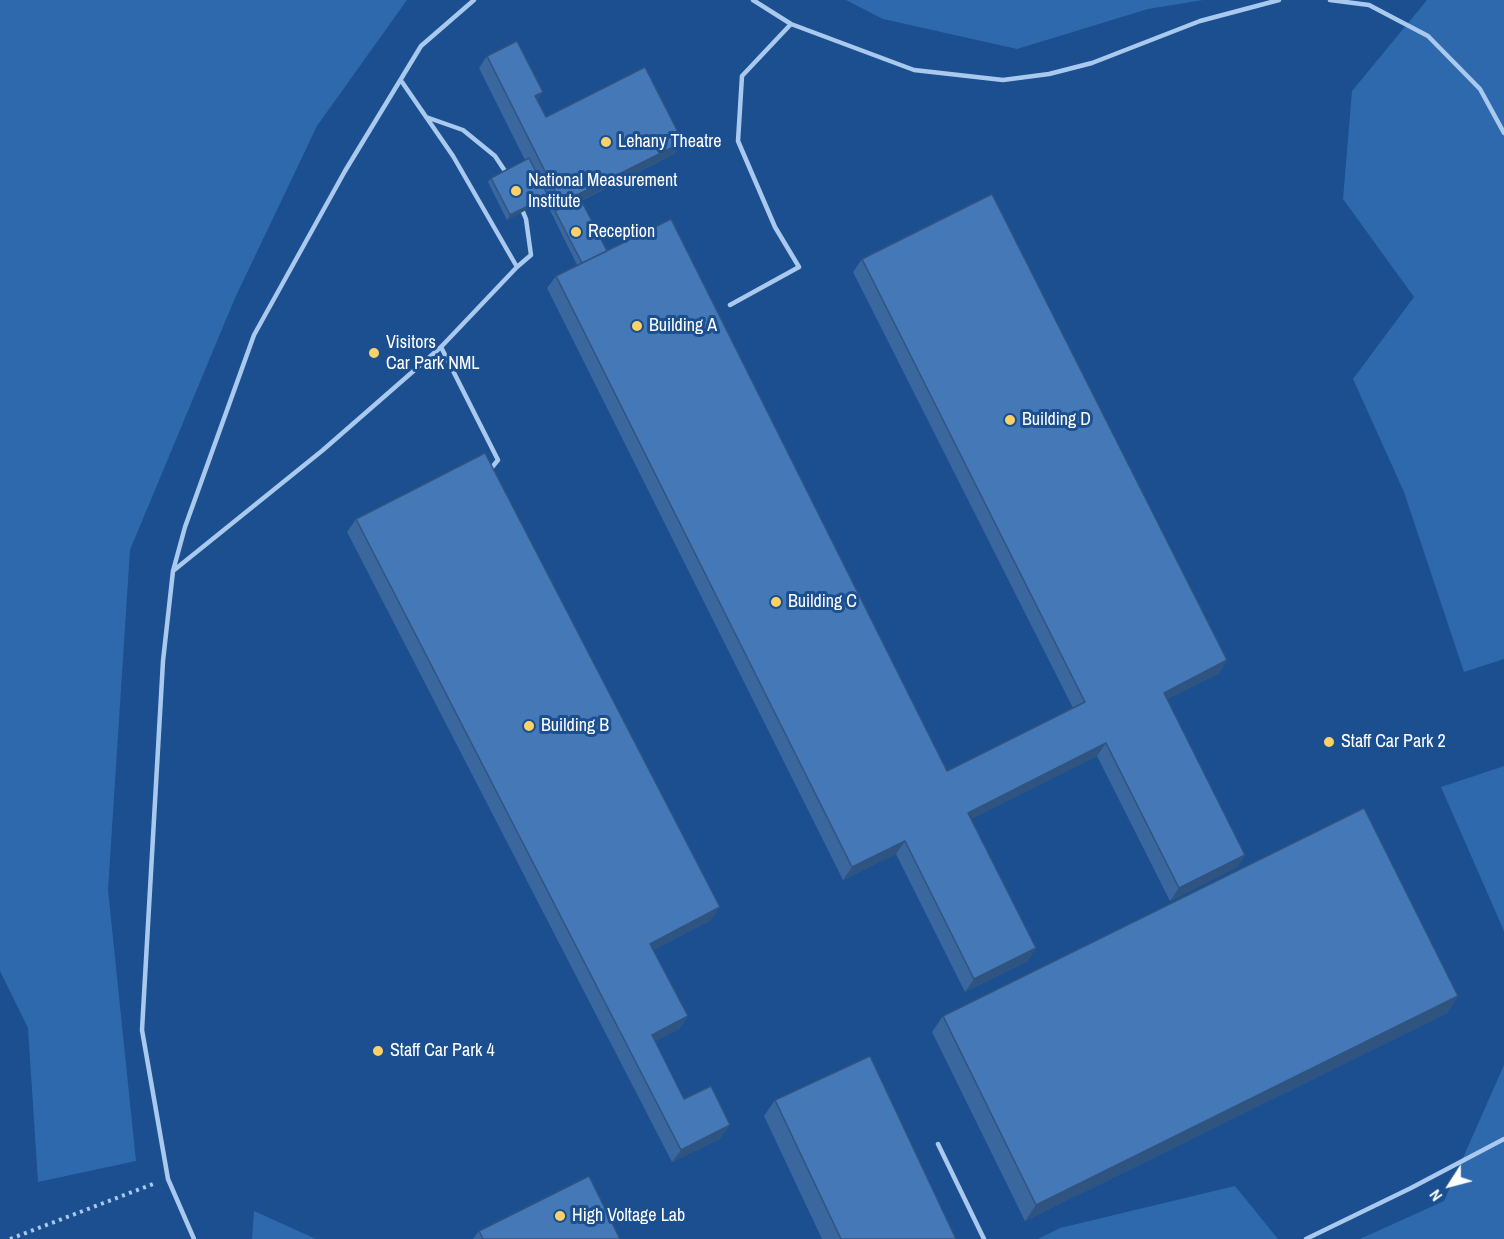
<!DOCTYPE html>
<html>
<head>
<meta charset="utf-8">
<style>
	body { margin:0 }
	#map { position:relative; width:1504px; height:1239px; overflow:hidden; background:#1b4f8f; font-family:"Archivo Narrow",sans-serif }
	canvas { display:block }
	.north { position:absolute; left:1420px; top:1155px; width:60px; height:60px; -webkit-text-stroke:4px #1b4f8f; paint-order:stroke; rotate:234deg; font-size:16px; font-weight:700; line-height:24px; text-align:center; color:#fff }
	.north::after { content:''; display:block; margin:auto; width:21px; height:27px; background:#fff; clip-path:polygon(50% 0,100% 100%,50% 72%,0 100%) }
</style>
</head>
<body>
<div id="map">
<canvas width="1504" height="1239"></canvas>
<div class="north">N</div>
</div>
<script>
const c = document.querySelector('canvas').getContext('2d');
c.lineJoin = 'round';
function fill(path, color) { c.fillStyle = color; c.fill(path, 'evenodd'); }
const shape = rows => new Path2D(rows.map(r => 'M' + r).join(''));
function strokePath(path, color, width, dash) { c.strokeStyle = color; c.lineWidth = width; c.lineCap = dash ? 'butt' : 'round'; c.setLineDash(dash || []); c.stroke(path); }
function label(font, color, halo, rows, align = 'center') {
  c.font = font + ' "Archivo Narrow",sans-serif'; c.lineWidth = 6; c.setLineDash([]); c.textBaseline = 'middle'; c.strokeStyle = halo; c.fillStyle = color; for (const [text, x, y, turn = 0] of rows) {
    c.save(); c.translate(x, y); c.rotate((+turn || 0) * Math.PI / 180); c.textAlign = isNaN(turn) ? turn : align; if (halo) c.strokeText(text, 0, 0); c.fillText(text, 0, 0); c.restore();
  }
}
fill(shape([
	[0,0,407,0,317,126,235,298,130,550,108,890,136,1161,38,1182,28,1028,0,971],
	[846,0,1203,0,1148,9,1017,49,883,19],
	[1427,0,1504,0,1504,659,1464,672,1404,492,1353,379,1414,297,1343,199,1352,91],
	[1504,766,1504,931,1441,787],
	[1504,1065,1504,1239,1360,1239,1444,1201],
	[1235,1186,1278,1239,1038,1239,1060,1228],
	[254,1211,316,1239,252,1239]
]), '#2e69ad');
strokePath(shape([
	[10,1239,153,1184]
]), '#a9c9ee', 4, [3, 4.5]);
strokePath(shape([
	[753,0,791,24,914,70,1003,80,1049,74,1092,63,1200,21,1279,0],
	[1330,0,1369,5,1428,36,1480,89,1504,133],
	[426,117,463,130,495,156,507,174],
	[517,267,531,255,526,219,521,207],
	[730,305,799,267,775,227,738,141,742,76,791,24],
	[441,347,498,460,489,471],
	[173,571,323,450,441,347,517,267,453,156,402,82],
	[938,1144,984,1239],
	[194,1239,168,1179,142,1030,163,661,173,571,185,527,254,335,345,171,421,46,474,0],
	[1306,1239,1411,1188,1504,1139]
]), '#a9c9ee', 4.5);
fill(shape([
	[487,56,543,92,537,100,546,117,683,142,674,154,581,201,607,251,947,771,1073,708,853,272,862,259,1227,660,1219,673,1167,699,1245,855,1237,867,1170,901,1097,756,971,819,1028,961,965,992,896,854,843,880,547,288,556,276,577,265,545,200,507,220,488,182,491,178,525,160,479,68],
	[356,519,711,920,653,950,688,1016,679,1029,655,1041,684,1099,721,1138,672,1162,347,532],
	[1458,996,1447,1013,1025,1221,932,1032,943,1016],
	[775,1100,956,1239,822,1239,764,1116],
	[479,1231,620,1239,473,1239]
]), '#3a679d');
fill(shape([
	[543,92,534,104,535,96],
	[683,142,674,154,556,213,555,211,561,203],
	[548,196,545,200,507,220,510,215],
	[1227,660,1219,673,1155,705,1164,693],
	[1106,743,1097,756,959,825,968,813],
	[905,841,896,854,843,880,852,867],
	[1245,855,1237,867,1170,901,1179,888],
	[720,907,711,920,641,956,650,944],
	[1036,948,1028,961,965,992,974,979],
	[1458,996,1447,1013,1025,1221,1036,1205],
	[688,1016,679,1029,643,1047,652,1035],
	[730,1125,721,1138,672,1162,681,1150]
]), '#305480');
const building = shape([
	[517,41,543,92,535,96,546,117,645,67,683,142,561,203,487,56,517,41],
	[529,158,548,196,510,215,491,178,529,158],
	[992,194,1227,660,1164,693,1245,855,1179,888,1106,743,968,813,1036,948,974,979,905,841,852,867,556,276,671,219,947,771,1085,702,862,259,992,194],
	[580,198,607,251,582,263,555,211,580,198],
	[485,453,720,907,650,944,688,1016,652,1035,684,1099,711,1086,730,1125,681,1150,356,519,485,453],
	[1364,808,1458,996,1036,1205,943,1016,1364,808],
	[870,1056,956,1239,841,1239,775,1100,870,1056],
	[589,1176,620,1239,483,1239,479,1231,589,1176]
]);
fill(building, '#4478b7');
strokePath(building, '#305480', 1.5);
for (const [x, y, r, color] of [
	[606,142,6,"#ffd166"],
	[516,191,6,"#ffd166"],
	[576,232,6,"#ffd166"],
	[637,326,6,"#ffd166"],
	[374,353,6,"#ffd166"],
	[1010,420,6,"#ffd166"],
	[776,602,6,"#ffd166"],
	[529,726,6,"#ffd166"],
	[1329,742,6,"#ffd166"],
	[378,1051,6,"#ffd166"],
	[560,1216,6,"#ffd166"]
]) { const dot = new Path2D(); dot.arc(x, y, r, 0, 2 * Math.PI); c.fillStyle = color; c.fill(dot); strokePath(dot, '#1b4f8f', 2); }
label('18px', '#fff', '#1b4f8f', [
	["Lehany Theatre",618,142],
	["National Measurement",528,181],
	["Institute",528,202],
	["Reception",588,232],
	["Building A",649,326],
	["Visitors",386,343],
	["Car Park NML",386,364],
	["Building D",1022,420],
	["Building C",788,602],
	["Building B",541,726],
	["Staff Car Park 2",1341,742],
	["Staff Car Park 4",390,1051],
	["High Voltage Lab",572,1216]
], 'left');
</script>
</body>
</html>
